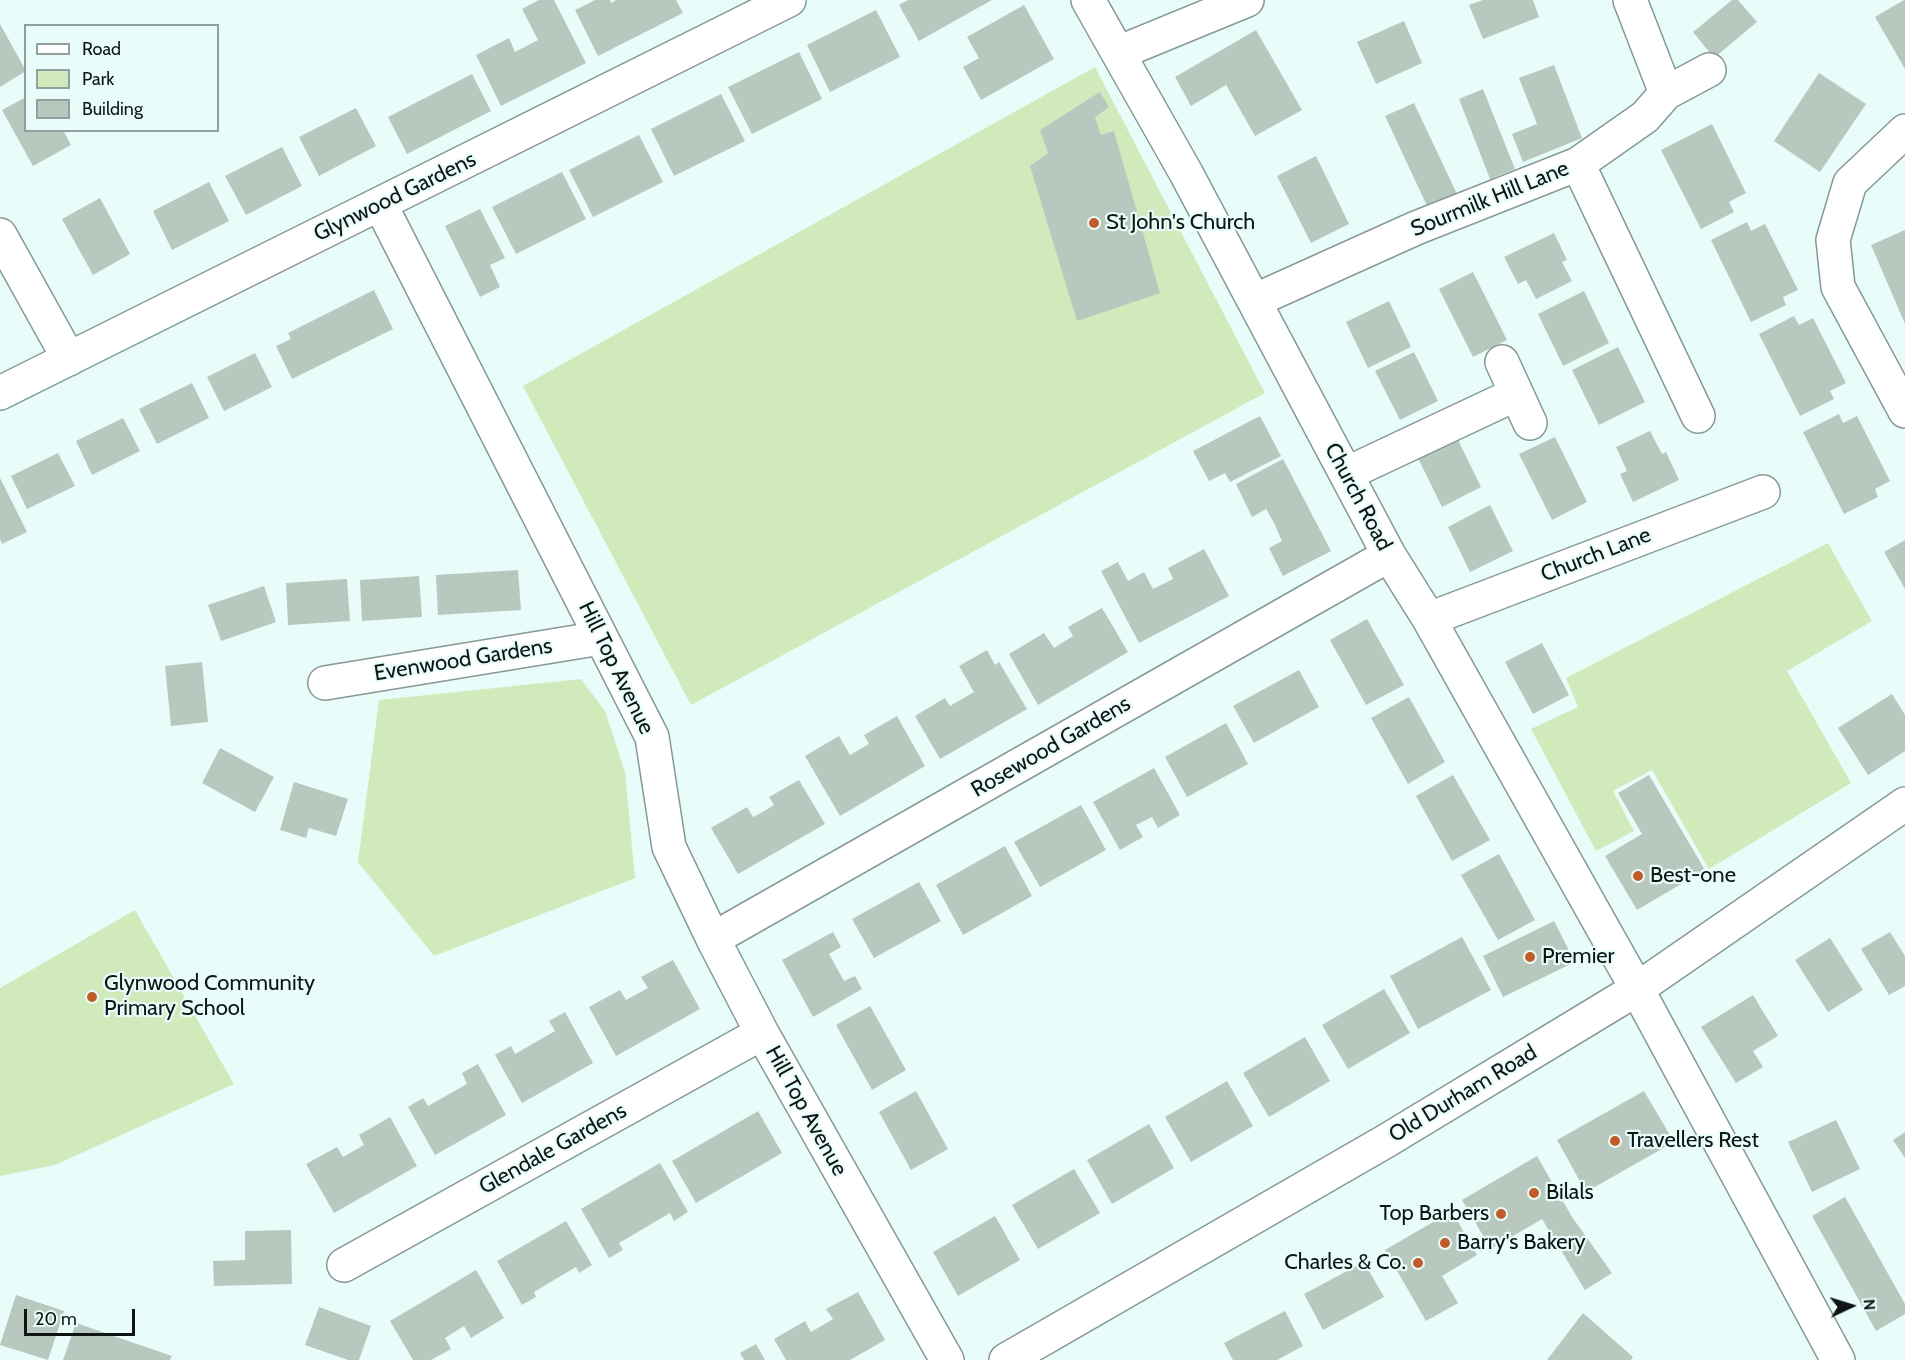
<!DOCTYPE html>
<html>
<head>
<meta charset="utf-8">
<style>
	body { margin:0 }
	#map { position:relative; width:1905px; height:1360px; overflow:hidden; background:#e8fdfa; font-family:Cabin,sans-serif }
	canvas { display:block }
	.legend { position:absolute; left:24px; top:24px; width:195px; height:108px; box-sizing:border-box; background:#e8fdfa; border:2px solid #91a09e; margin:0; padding:8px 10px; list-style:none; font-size:18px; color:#0e1514 }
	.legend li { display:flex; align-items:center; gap:12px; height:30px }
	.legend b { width:30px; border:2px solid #91a09e }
	.north { position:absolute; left:1821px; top:1276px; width:60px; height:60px; -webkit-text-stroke:4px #e8fdfa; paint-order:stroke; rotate:86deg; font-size:16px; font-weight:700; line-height:24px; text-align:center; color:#0e1514 }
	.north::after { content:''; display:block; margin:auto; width:21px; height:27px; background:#0e1514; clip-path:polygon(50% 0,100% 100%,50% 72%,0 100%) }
	.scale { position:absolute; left:24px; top:1309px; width:111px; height:27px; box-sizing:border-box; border:3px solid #0e1514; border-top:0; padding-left:8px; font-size:18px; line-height:21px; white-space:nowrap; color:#0e1514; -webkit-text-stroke:4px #e8fdfa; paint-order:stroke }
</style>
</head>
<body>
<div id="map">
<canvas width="1905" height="1360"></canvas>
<ul class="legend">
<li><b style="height:8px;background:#fff"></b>Road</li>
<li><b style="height:16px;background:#d1eabb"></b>Park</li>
<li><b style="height:16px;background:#b8c8be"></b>Building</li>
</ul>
<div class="north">N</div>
<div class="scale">20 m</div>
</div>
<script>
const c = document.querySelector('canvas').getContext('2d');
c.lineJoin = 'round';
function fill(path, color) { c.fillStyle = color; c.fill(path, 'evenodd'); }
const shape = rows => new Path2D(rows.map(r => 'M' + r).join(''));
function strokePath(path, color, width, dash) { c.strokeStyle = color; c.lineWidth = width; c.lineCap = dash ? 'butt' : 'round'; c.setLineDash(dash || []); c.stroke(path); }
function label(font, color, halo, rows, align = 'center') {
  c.font = font + ' Cabin,sans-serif'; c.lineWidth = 4.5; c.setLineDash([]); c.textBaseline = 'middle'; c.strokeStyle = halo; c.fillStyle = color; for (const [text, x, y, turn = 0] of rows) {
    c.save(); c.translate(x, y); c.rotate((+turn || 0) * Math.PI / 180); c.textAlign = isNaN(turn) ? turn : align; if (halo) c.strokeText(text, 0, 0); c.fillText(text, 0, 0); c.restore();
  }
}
fill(shape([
	[1095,67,1265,393,691,705,523,386],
	[1828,543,1872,621,1787,671,1851,783,1709,869,1652,770,1613,791,1634,831,1596,851,1531,729,1578,707,1566,678],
	[581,679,605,711,625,772,635,878,434,956,358,862,379,700],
	[135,910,234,1084,55,1165,0,1176,0,988]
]), '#d1eabb');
fill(shape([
	[539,0,554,0,586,63,501,106,476,55,509,38,515,52,538,40,522,9],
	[595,0,610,0,611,3,616,0,676,0,683,13,598,56,575,10],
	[908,0,992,0,919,41,899,5],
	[1483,0,1533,0,1539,17,1483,39,1469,5],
	[1732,0,1738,0,1757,22,1714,58,1693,32],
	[1904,0,1905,0,1905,69,1875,17],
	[1024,5,1054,59,981,100,963,67,979,58,967,37],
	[876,10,900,57,830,92,807,45],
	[1404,21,1422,63,1376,84,1357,42],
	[0,24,26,71,0,87],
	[1256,30,1302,110,1255,136,1226,85,1191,106,1175,77],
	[799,52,822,99,752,134,728,87],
	[1554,65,1582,138,1523,162,1512,134,1537,124,1519,78],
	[1819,73,1866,104,1820,172,1774,141],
	[472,74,491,111,407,154,388,117],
	[1483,89,1515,169,1490,179,1459,99],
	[1100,92,1109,107,1095,117,1101,135,1114,131,1160,293,1077,321,1030,166,1048,153,1040,130],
	[721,94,745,141,674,176,651,129],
	[26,97,26,130,63,130,71,145,33,166,2,110],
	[1414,103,1457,194,1428,208,1385,116],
	[356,108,376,146,319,176,299,137],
	[1712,124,1746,193,1729,202,1734,212,1701,229,1661,150],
	[639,135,663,182,593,217,569,170],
	[282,147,302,186,246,215,225,176],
	[1316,156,1349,224,1311,243,1277,176],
	[562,172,586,219,516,254,492,207],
	[209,182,229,221,172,250,153,211],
	[100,198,130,254,93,275,62,219],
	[480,209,505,258,490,265,500,287,480,297,445,226],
	[1747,222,1751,231,1765,224,1798,290,1783,297,1786,305,1751,322,1711,240],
	[1905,230,1905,324,1871,245],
	[1554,233,1567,260,1562,262,1572,281,1536,299,1526,280,1518,284,1504,257],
	[1473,272,1507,340,1473,357,1439,289],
	[374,290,393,329,292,379,276,346,291,339,288,333],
	[1584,291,1609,343,1563,366,1538,314],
	[1389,301,1411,347,1368,368,1346,322],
	[1794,316,1799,325,1813,318,1846,383,1830,391,1834,399,1800,416,1759,334],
	[1618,347,1645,402,1599,425,1572,370],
	[1414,352,1438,401,1400,420,1375,371],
	[255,353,272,387,224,411,207,377],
	[192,383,209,418,157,444,139,409],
	[1839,414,1843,423,1857,416,1890,481,1875,489,1878,497,1844,514,1803,432],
	[1260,416,1281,456,1230,482,1225,473,1209,481,1193,451],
	[123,418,140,451,92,475,76,441],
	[1650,431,1662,454,1666,452,1679,480,1633,502,1620,474,1627,471,1616,447],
	[1555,437,1587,502,1552,520,1519,454],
	[1457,438,1481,487,1442,507,1418,458],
	[58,453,75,486,27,509,11,476],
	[1283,459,1331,551,1283,576,1269,548,1282,541,1274,523,1266,509,1252,517,1236,484],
	[0,478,27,532,2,544,0,539],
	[1490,505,1513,551,1470,572,1448,527],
	[1905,540,1905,589,1884,552],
	[1204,549,1229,596,1139,643,1101,571,1118,562,1128,581,1144,572,1153,589,1173,579,1168,568],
	[518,570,521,610,438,615,436,575],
	[419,576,422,617,362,621,360,580],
	[347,579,350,621,288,625,286,583],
	[264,586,276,622,221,641,208,605],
	[1102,608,1128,652,1038,705,1009,654,1044,633,1054,648,1073,636,1068,627],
	[1367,619,1404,685,1366,705,1330,640],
	[1542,643,1569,695,1533,714,1505,662],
	[987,650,995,665,999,662,1027,709,940,759,915,716,945,698,950,706,974,692,959,666],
	[202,662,208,722,171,726,165,666],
	[1299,670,1319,707,1254,743,1233,706],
	[1892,694,1905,715,1905,751,1868,775,1838,728],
	[1409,697,1445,762,1408,784,1371,718],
	[897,716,925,766,840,816,805,756,839,736,850,755,869,744,864,735],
	[1226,723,1248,764,1187,797,1165,757],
	[220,748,274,777,255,812,202,783],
	[1154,768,1180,815,1158,828,1152,817,1136,825,1143,837,1120,850,1093,802],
	[1453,775,1490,840,1452,861,1416,796],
	[1649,775,1705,870,1637,910,1605,856,1642,834,1618,793],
	[799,780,825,824,738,874,711,828,747,807,753,817,761,813,774,805,769,797],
	[294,782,348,799,336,836,309,828,306,838,280,830],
	[1081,805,1106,850,1040,887,1014,842],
	[1005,846,1032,896,963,935,936,885],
	[1499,854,1535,920,1498,940,1461,875],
	[919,882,941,921,874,958,852,919],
	[1554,921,1575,962,1503,997,1483,956],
	[833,932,841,947,829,954,844,981,855,976,862,989,813,1017,782,960],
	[1890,932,1905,956,1905,986,1889,995,1861,949],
	[1462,937,1491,990,1418,1029,1390,976],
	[1830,938,1863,990,1828,1012,1795,960],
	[673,960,700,1009,616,1056,589,1007,620,990,626,1000,648,988,641,977],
	[1384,989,1410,1033,1348,1069,1322,1025],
	[1753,995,1778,1036,1753,1051,1763,1067,1736,1083,1701,1027],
	[870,1006,906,1070,872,1090,836,1025],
	[565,1012,593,1063,522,1103,495,1055,511,1046,515,1054,555,1031,549,1021],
	[1305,1037,1330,1081,1269,1117,1243,1073],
	[478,1064,506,1115,435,1155,408,1107,423,1098,428,1106,467,1084,462,1073],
	[1227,1081,1253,1126,1191,1162,1165,1117],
	[916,1091,948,1149,911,1170,879,1112],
	[1644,1091,1674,1142,1586,1192,1557,1140],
	[758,1111,782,1153,696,1203,672,1161],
	[390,1117,417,1166,334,1213,306,1164,337,1147,343,1157,364,1145,359,1135],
	[1836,1120,1860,1169,1812,1192,1788,1142],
	[1149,1124,1174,1168,1112,1204,1087,1160],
	[1905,1132,1905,1158,1893,1140],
	[1537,1156,1572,1217,1612,1273,1585,1290,1542,1219,1491,1249,1462,1200],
	[660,1163,688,1212,674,1221,670,1213,619,1243,623,1250,609,1258,581,1209],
	[1074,1169,1100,1213,1038,1249,1012,1205],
	[1845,1197,1905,1304,1905,1314,1876,1331,1812,1216],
	[1452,1211,1477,1255,1442,1276,1458,1303,1426,1321,1385,1250],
	[995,1216,1020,1260,958,1296,933,1252],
	[566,1221,592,1265,579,1273,576,1267,554,1280,534,1292,536,1297,522,1305,497,1261],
	[291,1230,292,1284,214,1286,213,1261,245,1260,245,1231],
	[1364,1262,1384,1297,1323,1330,1304,1294],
	[476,1270,504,1318,471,1338,464,1326,445,1338,451,1349,431,1360,413,1360,390,1321],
	[858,1292,885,1340,850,1360,786,1360,774,1339,805,1321,811,1332,833,1319,826,1309],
	[16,1295,64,1311,48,1360,0,1345],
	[319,1307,371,1326,359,1360,348,1360,305,1345],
	[1285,1311,1303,1346,1277,1360,1233,1360,1224,1343],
	[1583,1313,1633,1357,1631,1360,1547,1360],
	[76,1323,172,1356,170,1360,63,1360],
	[756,1344,765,1360,744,1360,740,1353]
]), '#b8c8be');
const minor = shape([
	[1088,0,1186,173,1389,555,1429,619,1637,989],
	[1630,0,1666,93],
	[1118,53,1247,0],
	[1905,131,1850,183,1833,240,1838,287,1905,411],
	[1578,164,1698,416],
	[380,204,652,737,669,847,713,939,762,1033,947,1360],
	[0,235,69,359],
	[1254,301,1416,228,1578,164,1645,117,1666,93,1709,70],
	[1502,362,1530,423],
	[0,393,789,0],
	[1346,474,1516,394],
	[1429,619,1763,492],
	[325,683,601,638],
	[713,939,1389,555],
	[344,1265,762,1033]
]);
const tertiary = shape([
	[1637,989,1838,1360]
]);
const secondary = shape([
	[1006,1360,1386,1141,1637,989,1905,804]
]);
strokePath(minor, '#869997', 36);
strokePath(tertiary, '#869997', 36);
strokePath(secondary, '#869997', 36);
strokePath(minor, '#fff', 33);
strokePath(tertiary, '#fff', 33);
strokePath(secondary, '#fff', 33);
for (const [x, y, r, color] of [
	[1094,223,6,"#c15c28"],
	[1638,876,6,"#c15c28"],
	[1530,957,6,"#c15c28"],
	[92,997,6,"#c15c28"],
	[1615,1141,6,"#c15c28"],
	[1534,1193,6,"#c15c28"],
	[1501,1214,6,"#c15c28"],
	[1445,1243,6,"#c15c28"],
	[1418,1263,6,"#c15c28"]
]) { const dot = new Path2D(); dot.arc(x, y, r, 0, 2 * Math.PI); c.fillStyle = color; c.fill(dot); strokePath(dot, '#e8fdfa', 2); }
label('22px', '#0e1514', '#e8fdfa', [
	["Glynwood Gardens",395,197,-26],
	["Sourmilk Hill Lane",1490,199,-22],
	["Church Road",1358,497,62],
	["Church Lane",1596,555,-21],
	["Evenwood Gardens",463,660,-9],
	["Hill Top Avenue",616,668,64],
	["Rosewood Gardens",1051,747,-30],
	["Old Durham Road",1463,1094,-31],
	["Hill Top Avenue",806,1111,61],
	["Glendale Gardens",553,1149,-29]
]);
label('22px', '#0e1514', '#e8fdfa', [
	["St John's Church",1106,223],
	["Best-one",1650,876],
	["Premier",1542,957],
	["Glynwood Community",104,984],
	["Primary School",104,1009],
	["Travellers Rest",1627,1141],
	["Bilals",1546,1193],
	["Top Barbers",1489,1214,"right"],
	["Barry's Bakery",1457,1243],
	["Charles & Co.",1406,1263,"right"]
], 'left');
</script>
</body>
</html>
